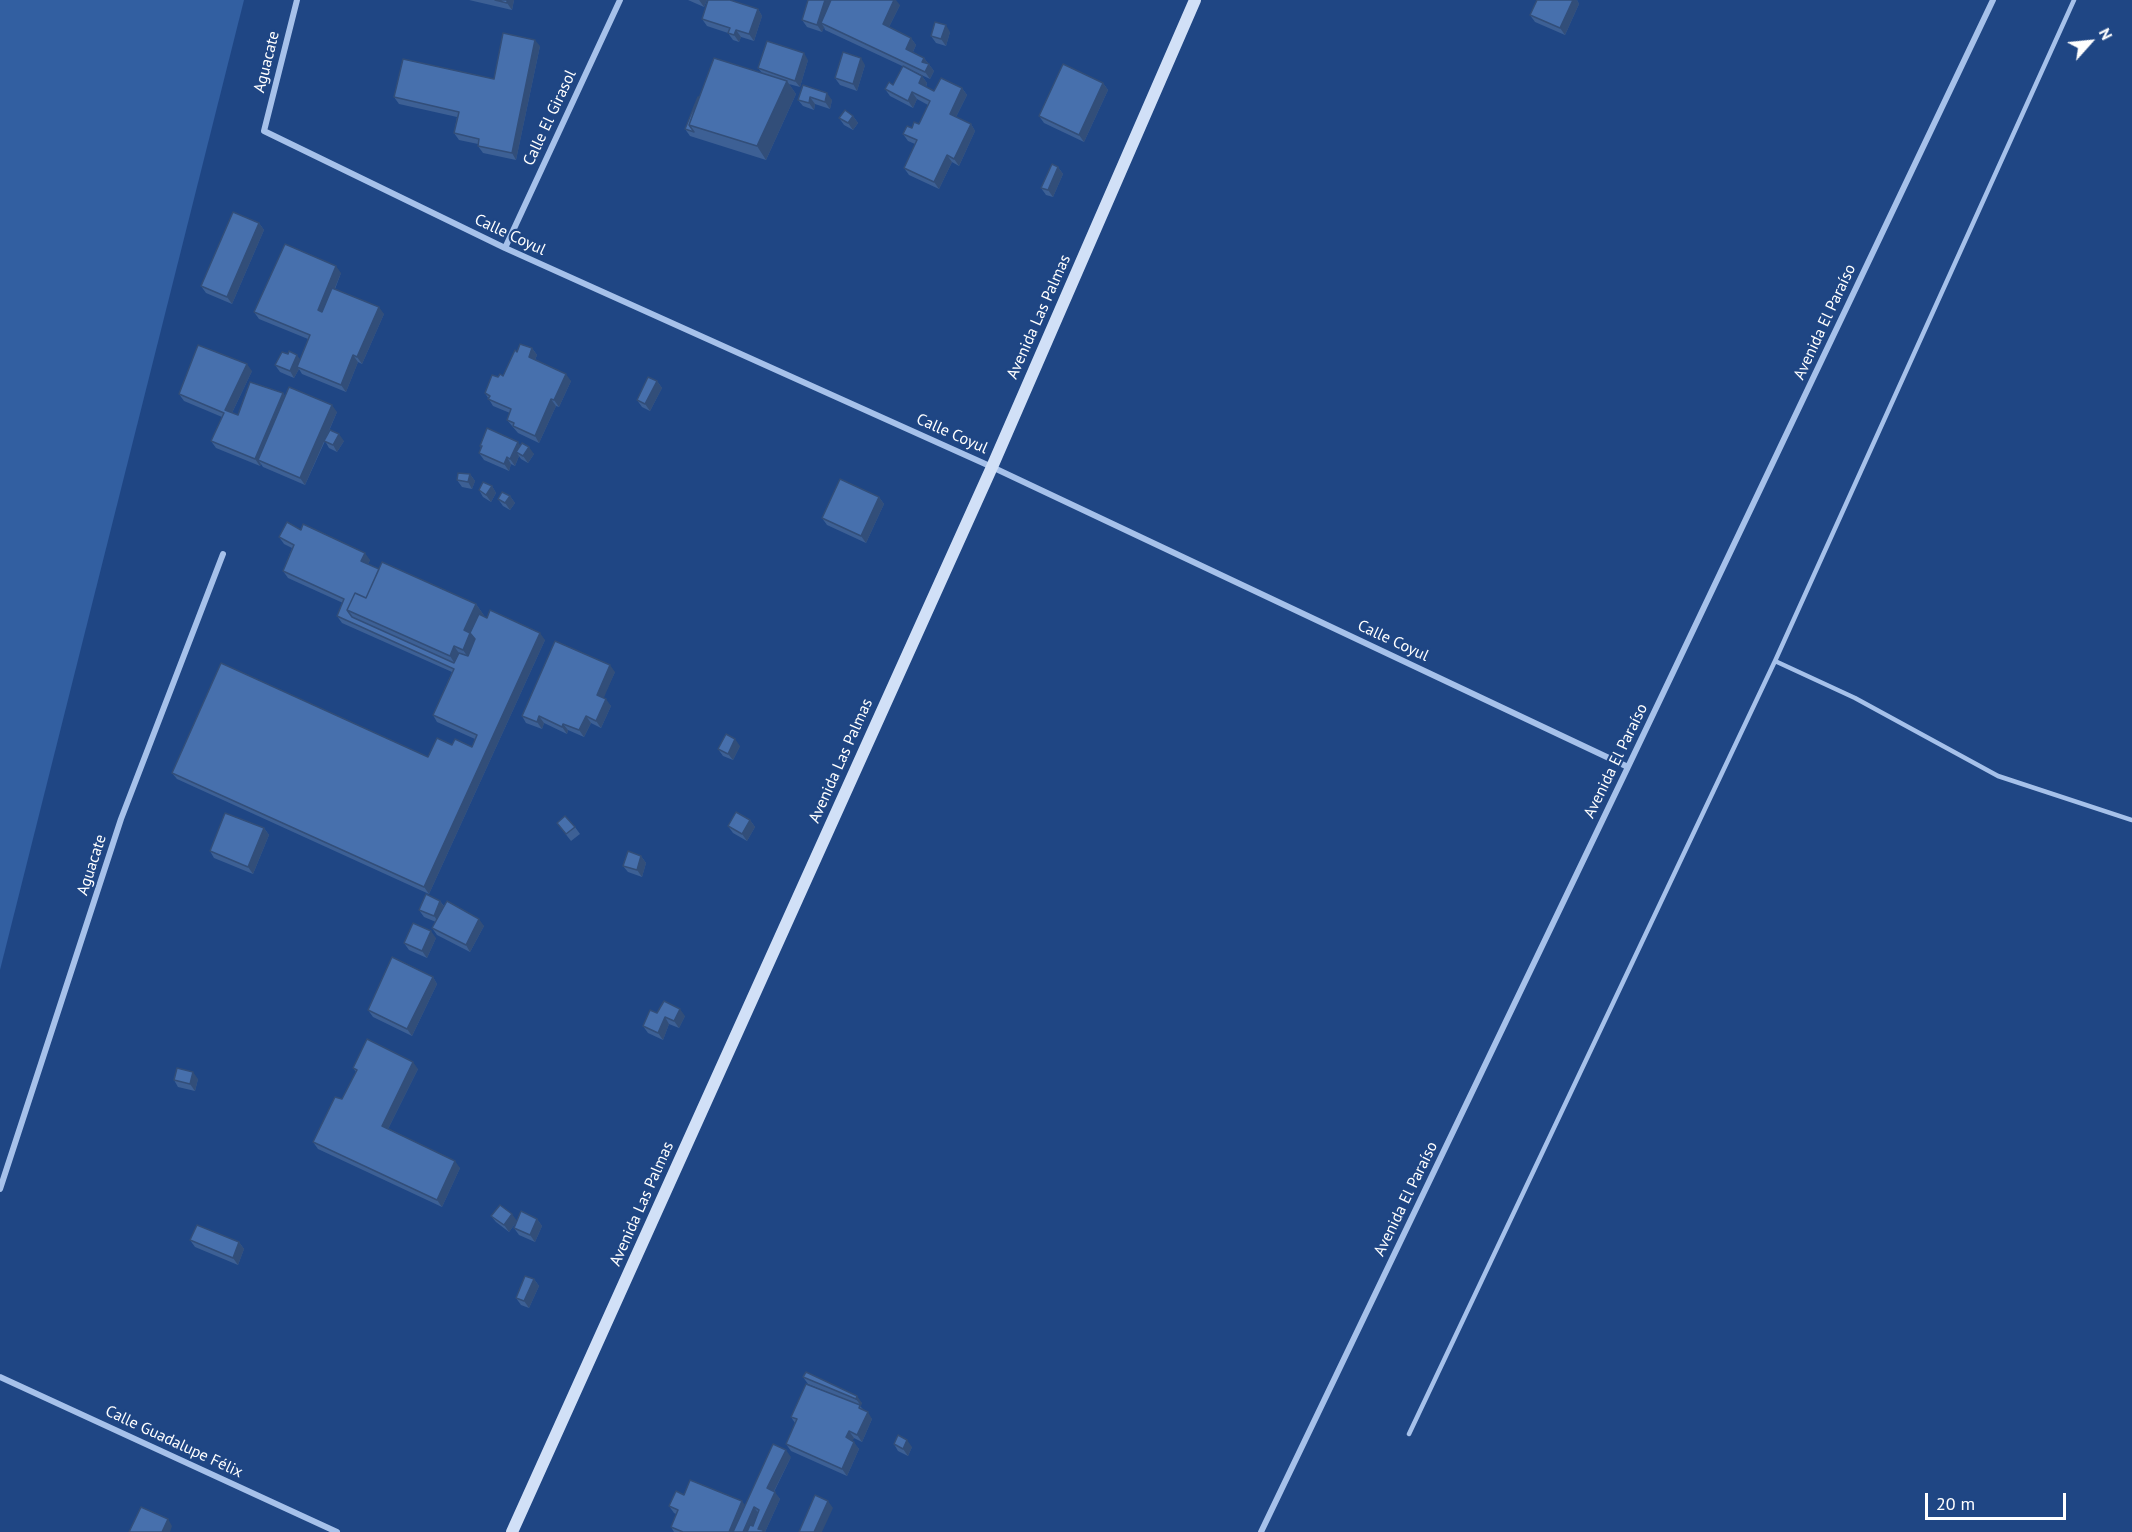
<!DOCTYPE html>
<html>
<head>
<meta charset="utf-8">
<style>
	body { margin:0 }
	#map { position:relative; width:2132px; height:1532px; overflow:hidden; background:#1f4684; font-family:"PT Sans",sans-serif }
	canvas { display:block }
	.north { position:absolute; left:2060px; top:12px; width:60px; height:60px; -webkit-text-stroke:4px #1f4684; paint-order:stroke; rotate:63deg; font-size:16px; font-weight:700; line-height:24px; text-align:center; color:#fff }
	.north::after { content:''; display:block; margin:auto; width:21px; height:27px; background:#fff; clip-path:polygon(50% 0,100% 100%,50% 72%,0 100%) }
	.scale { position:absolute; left:1925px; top:1493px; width:141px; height:27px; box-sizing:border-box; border:3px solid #fff; border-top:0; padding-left:8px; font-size:18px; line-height:21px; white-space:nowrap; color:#fff; -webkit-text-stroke:4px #1f4684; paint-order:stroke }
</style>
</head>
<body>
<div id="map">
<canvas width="2132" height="1532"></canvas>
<div class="north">N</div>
<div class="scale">20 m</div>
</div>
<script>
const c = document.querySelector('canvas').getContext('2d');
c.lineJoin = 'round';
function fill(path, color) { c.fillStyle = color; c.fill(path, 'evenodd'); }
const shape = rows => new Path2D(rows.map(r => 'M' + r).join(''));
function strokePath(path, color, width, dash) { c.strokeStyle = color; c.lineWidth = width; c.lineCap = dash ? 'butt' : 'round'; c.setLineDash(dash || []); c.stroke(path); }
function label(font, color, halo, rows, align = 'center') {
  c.font = font + ' "PT Sans",sans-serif'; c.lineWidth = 4.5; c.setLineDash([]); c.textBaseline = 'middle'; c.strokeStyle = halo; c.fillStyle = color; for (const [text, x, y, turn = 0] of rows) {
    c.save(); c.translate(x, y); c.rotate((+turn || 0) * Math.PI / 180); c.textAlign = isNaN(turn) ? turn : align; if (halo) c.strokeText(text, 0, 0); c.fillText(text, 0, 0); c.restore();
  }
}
fill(shape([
	[0,0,244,0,0,970]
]), '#325fa1');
strokePath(shape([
	[1775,661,1855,698,1998,776,2132,820],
	[1409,1434,1775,661,2074,0]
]), '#a6c1ea', 4.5);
strokePath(shape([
	[297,0,264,131,505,248,992,467,1628,767],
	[505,248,620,0],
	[0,1189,121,819,223,554],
	[0,1377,337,1532],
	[1261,1532,1628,767,1993,0]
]), '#a6c1ea', 6);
strokePath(shape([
	[512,1532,992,467,1195,0]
]), '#d1e0f7', 12);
fill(shape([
	[469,0,514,0,512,10],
	[688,0,707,0,704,7],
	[1537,0,1577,0,1579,4,1565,35,1535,22,1530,15],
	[900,5,889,27,911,38,916,45,913,52,924,58,934,71,930,79,825,30,824,27,822,32,807,27,802,20],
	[758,9,762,16,754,41,741,37,739,42,733,40,728,33,707,26,702,19],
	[950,32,946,46,936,43,931,36],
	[540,46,516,160,483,153,478,146,478,144,459,140,454,133,457,117,399,104,394,97,494,79],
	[808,60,800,87,789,84,796,94,766,160,690,136,685,129,699,97,762,73,758,68],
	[865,65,857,91,840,85,835,78],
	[922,76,927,83,926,87,934,91,962,88,967,95,956,117,971,124,975,131,959,166,952,162,939,189,909,175,904,168,915,144,908,141,903,134,919,124,928,105,917,99,913,108,890,96,885,89],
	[1103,83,1108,90,1084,142,1044,123,1039,116],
	[803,85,832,100,830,109,815,104,814,110,803,106,798,100],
	[853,116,858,123,853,130,844,125,839,118],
	[1058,167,1063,174,1053,197,1046,195,1041,188],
	[259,223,264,230,232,304,206,293,201,286],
	[341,273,335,289,384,314,362,364,358,362,346,392,302,374,299,369,294,378,280,372,275,365,300,359,308,339,259,319,254,312],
	[532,348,537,355,535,360,571,381,559,407,556,406,539,443,518,433,507,420,510,413,493,406,485,393,498,377,503,376,517,352],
	[252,371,232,413,238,415,283,393,285,396,337,412,326,438,344,441,337,452,329,448,325,441,305,485,263,467,261,464,260,466,216,448,211,441,222,417,184,401,179,394],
	[657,381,662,388,650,411,642,407,637,400],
	[480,446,521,446,534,454,528,463,521,459,519,456,515,466,511,464,509,471,484,460,479,453,481,448],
	[470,474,475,481,472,489,462,487,457,480],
	[492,486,496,493,491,502,483,497,479,490],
	[510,496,515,503,510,510,503,506,498,499],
	[879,497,884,504,866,543,827,525,822,518],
	[301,530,370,560,368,564,379,569,476,604,485,617,545,640,429,894,177,779,172,773,428,757,452,745,472,747,475,739,437,722,433,715,452,672,342,623,337,616,343,603,288,578,283,571,292,548,284,544,279,537],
	[615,672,603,698,611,706,601,728,591,723,584,737,568,730,567,734,544,723,542,729,526,723,522,716],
	[740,746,733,760,723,756,718,749],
	[750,820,755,827,747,841,733,833,728,826],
	[557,823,575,827,580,834,571,841],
	[264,828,269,835,253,874,214,858,210,851],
	[641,856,646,863,642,877,628,872,623,866],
	[440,901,444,906,484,926,470,952,437,935,432,928,436,922,424,917,419,910],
	[436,938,427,958,409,950,404,943],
	[433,977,437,984,412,1036,373,1017,368,1010],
	[657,1013,685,1016,679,1028,669,1024,663,1040,648,1033,643,1026],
	[353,1068,418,1069,388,1129,460,1168,442,1207,318,1149,313,1142,342,1099,356,1072],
	[198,1079,195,1091,178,1087,174,1080],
	[491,1216,517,1221,509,1232,496,1222],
	[537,1219,542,1226,535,1242,519,1235,514,1228],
	[190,1240,239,1242,244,1249,238,1265,195,1247],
	[534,1279,539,1286,529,1308,521,1305,516,1298],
	[806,1372,862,1403,860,1406,872,1419,862,1442,854,1438,852,1441,859,1449,847,1476,791,1451,786,1444,795,1423,791,1417,846,1400,808,1384,803,1377],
	[894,1444,912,1447,908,1456,898,1451],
	[791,1457,774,1492,780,1499,765,1532,674,1532,671,1527,676,1514,674,1513,669,1506,684,1495,745,1505]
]), '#3d6095');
fill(shape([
	[507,0,514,0,512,10,507,3],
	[699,0,707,0,704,7],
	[825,0,832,0,821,23,824,27,822,32,817,25],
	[894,0,896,0,900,5,887,31,883,24],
	[1573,0,1577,0,1579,4,1565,35,1560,28],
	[758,9,762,16,754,41,749,34],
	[946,25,950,32,946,46,941,39],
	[736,30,741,37,739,42,734,35],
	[911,38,916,45,911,56,906,49],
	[535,40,540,46,516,160,512,153],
	[804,53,808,60,800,87,795,81],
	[861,58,865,65,857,91,853,84],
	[924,58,934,71,930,79,925,72,922,62],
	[922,76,927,83,924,90,919,83],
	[787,81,796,94,766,160,757,146],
	[1103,83,1108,90,1084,142,1079,135],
	[962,88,967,95,954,121,950,114],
	[912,92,917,99,913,108,908,101],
	[827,93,832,100,830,109,825,102],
	[810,97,815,104,814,110,809,103],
	[853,116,858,123,853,130,848,123],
	[971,124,975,131,959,166,954,159],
	[947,155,952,162,939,189,934,182],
	[1058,167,1063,174,1053,197,1048,190],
	[259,223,264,230,232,304,227,297],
	[336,266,341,273,323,317,318,310],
	[379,307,384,314,362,364,357,357],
	[532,348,537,355,533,364,529,357],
	[297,355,302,362,297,367,299,369,294,378,290,371],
	[353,355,358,362,346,392,341,385],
	[247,364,252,371,230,417,225,410],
	[566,374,571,381,559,407,554,400],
	[657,381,662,388,650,411,645,404],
	[283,393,288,400,258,460,261,464,260,466,255,459],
	[551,399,556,406,539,443,535,436],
	[332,405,337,412,305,485,300,478],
	[339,434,344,441,337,452,333,445],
	[518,442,523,449,516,452,519,456,515,466,510,459],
	[529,447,534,454,528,463,523,456],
	[507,457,511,464,509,471,504,464],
	[470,474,475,481,472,489,468,482],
	[492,486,496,493,491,502,486,495],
	[510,496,515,503,510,510,505,503],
	[879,497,884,504,866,543,861,536],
	[365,553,370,560,366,568,361,561],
	[476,604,485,617,472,663,463,650,464,630],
	[540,633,545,640,429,894,424,887],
	[454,646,464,660,459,670,450,656],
	[610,665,615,672,602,702,597,695],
	[606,699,611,706,601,728,596,721],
	[539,716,544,723,542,729,537,722],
	[586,716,591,723,584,737,579,730],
	[563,724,568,730,567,734,562,727],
	[735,739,740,746,733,760,728,754],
	[750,820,755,827,747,841,742,834],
	[264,828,269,835,253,874,248,867],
	[641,856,646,863,642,877,637,870],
	[440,901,445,908,439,923,434,916],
	[479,919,484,926,470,952,466,945],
	[431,931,436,938,427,958,422,951],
	[433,977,437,984,412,1036,407,1029],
	[680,1009,685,1016,679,1028,674,1021],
	[665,1017,669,1024,663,1040,658,1033],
	[413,1062,418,1069,386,1133,382,1126],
	[193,1072,198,1079,195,1091,190,1084],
	[455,1161,460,1168,442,1207,437,1200],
	[512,1214,517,1221,509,1232,504,1225],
	[537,1219,542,1226,535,1242,530,1235],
	[239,1242,244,1249,238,1265,233,1258],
	[534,1279,539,1286,529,1308,524,1301],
	[857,1396,862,1403,861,1406,856,1399],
	[868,1412,872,1419,862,1442,857,1435],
	[849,1431,854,1438,851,1444,846,1437],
	[907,1440,912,1447,908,1456,903,1449],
	[854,1442,859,1449,847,1476,842,1469],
	[786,1450,791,1457,772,1495,767,1488],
	[775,1492,780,1499,765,1532,761,1532,758,1529],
	[742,1501,747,1508,736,1532,729,1532],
	[828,1501,833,1508,822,1532,814,1532],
	[754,1507,759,1514,751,1532,743,1532],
	[168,1519,172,1526,170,1532,162,1532]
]), '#324e79');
const building = shape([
	[495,0,507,0,507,3,495,0],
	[708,0,730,0,758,9,749,34,736,30,734,35,728,33,730,28,702,19,708,0],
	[808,0,825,0,817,25,802,20,808,0],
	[831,0,894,0,883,24,911,38,906,49,924,58,922,62,929,64,925,72,821,23,831,0],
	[1537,0,1573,0,1560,28,1530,15,1537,0],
	[935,22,946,25,941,39,931,36,935,22],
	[503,33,535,40,512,153,478,146,479,139,454,133,459,112,394,97,403,59,494,79,503,33],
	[767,41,804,53,795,81,758,68,767,41],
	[843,52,861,58,853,84,835,78,843,52],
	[714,58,787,81,757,146,689,125,714,58],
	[1063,64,1103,83,1079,135,1039,116,1063,64],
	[903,66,922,76,919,83,934,91,941,78,962,88,950,114,971,124,954,159,947,155,934,182,904,168,917,140,903,134,907,126,912,128,914,122,919,124,930,101,912,92,908,101,885,89,889,82,893,85,903,66],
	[803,85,827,93,825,102,810,97,809,103,798,100,803,85],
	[698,97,699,97,689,125,694,132,685,129,698,97],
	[845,110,853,116,848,123,839,118,845,110],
	[1052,164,1058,167,1048,190,1041,188,1052,164],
	[233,212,259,223,227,297,201,286,233,212],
	[285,244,336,266,318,310,322,312,332,288,379,307,357,357,353,355,341,385,297,367,310,335,254,312,285,244],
	[520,344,532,348,529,357,566,374,554,400,551,399,535,436,513,426,514,423,507,420,511,409,488,399,490,396,485,393,492,375,498,377,500,374,503,376,515,350,517,352,520,344],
	[198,345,247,364,225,410,238,415,250,382,283,393,255,459,211,441,224,413,179,394,198,345],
	[289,351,297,355,290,371,275,365,282,352,288,354,289,351],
	[648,377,657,381,645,404,637,400,648,377],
	[289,387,332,405,300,478,258,460,289,387],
	[487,428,518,442,510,459,507,457,504,464,479,453,482,446,480,446,487,428],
	[330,430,339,434,333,445,324,441,330,430],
	[522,443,529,447,523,456,516,452,522,443],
	[458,473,470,474,468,482,457,480,458,473],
	[840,479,879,497,861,536,822,518,840,479],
	[483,482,492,486,486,495,479,490,483,482],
	[502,492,510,496,505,503,498,499,502,492],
	[287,522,301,530,303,524,365,553,361,561,379,569,366,598,355,593,347,610,352,617,454,663,459,653,468,656,475,639,470,633,479,614,487,618,490,610,540,633,424,887,172,773,221,663,428,757,437,738,452,745,455,739,472,747,477,735,433,715,454,669,337,616,344,599,283,571,294,545,279,537,287,522],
	[382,562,476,604,464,630,470,633,463,650,454,646,450,656,347,610,355,593,366,598,382,562],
	[555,641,610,665,597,695,606,699,596,721,586,716,579,730,563,724,562,727,539,716,537,722,522,716,555,641],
	[726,734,735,739,728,754,718,749,726,734],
	[736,812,750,820,742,834,728,826,736,812],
	[225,813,264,828,248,867,210,851,225,813],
	[565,816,575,827,566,834,557,823,565,816],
	[628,851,641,856,637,870,623,866,628,851],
	[426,894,440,901,434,916,419,910,426,894],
	[447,901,479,919,466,945,432,928,447,901],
	[413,923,431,931,422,951,404,943,413,923],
	[392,957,433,977,407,1029,368,1010,392,957],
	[664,1001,680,1009,674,1021,665,1017,658,1033,643,1026,650,1010,657,1013,664,1001],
	[367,1039,413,1062,382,1126,455,1161,437,1200,313,1142,335,1097,342,1099,357,1070,353,1068,367,1039],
	[177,1068,193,1072,190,1084,174,1080,177,1068],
	[500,1205,512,1214,504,1225,491,1216,500,1205],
	[521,1211,537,1219,530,1235,514,1228,521,1211],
	[197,1225,239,1242,233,1258,190,1240,197,1225],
	[525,1276,534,1279,524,1301,516,1298,525,1276],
	[806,1372,857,1396,856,1399,803,1377,806,1372],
	[806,1384,860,1405,859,1408,868,1412,857,1435,849,1431,846,1437,854,1442,842,1469,786,1444,797,1419,791,1417,806,1384],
	[898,1435,907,1440,903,1449,894,1444,898,1435],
	[773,1444,786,1450,767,1488,775,1492,758,1529,763,1530,763,1532,747,1532,750,1525,753,1526,759,1510,754,1507,743,1532,733,1532,773,1444],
	[690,1480,742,1501,729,1532,683,1532,671,1527,678,1510,669,1506,676,1491,684,1495,690,1480],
	[815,1495,828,1501,814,1532,799,1532,815,1495],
	[141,1507,168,1519,162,1532,129,1532,141,1507]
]);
fill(building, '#4770ad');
strokePath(building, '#324e79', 1.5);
label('16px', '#fff', '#1f4684', [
	["Aguacate",267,62,-76],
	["Calle El Girasol",550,118,-65],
	["Calle Coyul",510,235,25],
	["Avenida Las Palmas",1039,317,-66],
	["Avenida El Paraíso",1825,322,-65],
	["Calle Coyul",952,434,24],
	["Calle Coyul",1393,641,25],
	["Avenida Las Palmas",841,761,-66],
	["Avenida El Paraíso",1616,761,-64],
	["Aguacate",92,865,-72],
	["Avenida El Paraíso",1406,1199,-64],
	["Avenida Las Palmas",642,1204,-66],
	["Calle Guadalupe Félix",174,1442,25]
]);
</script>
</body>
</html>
